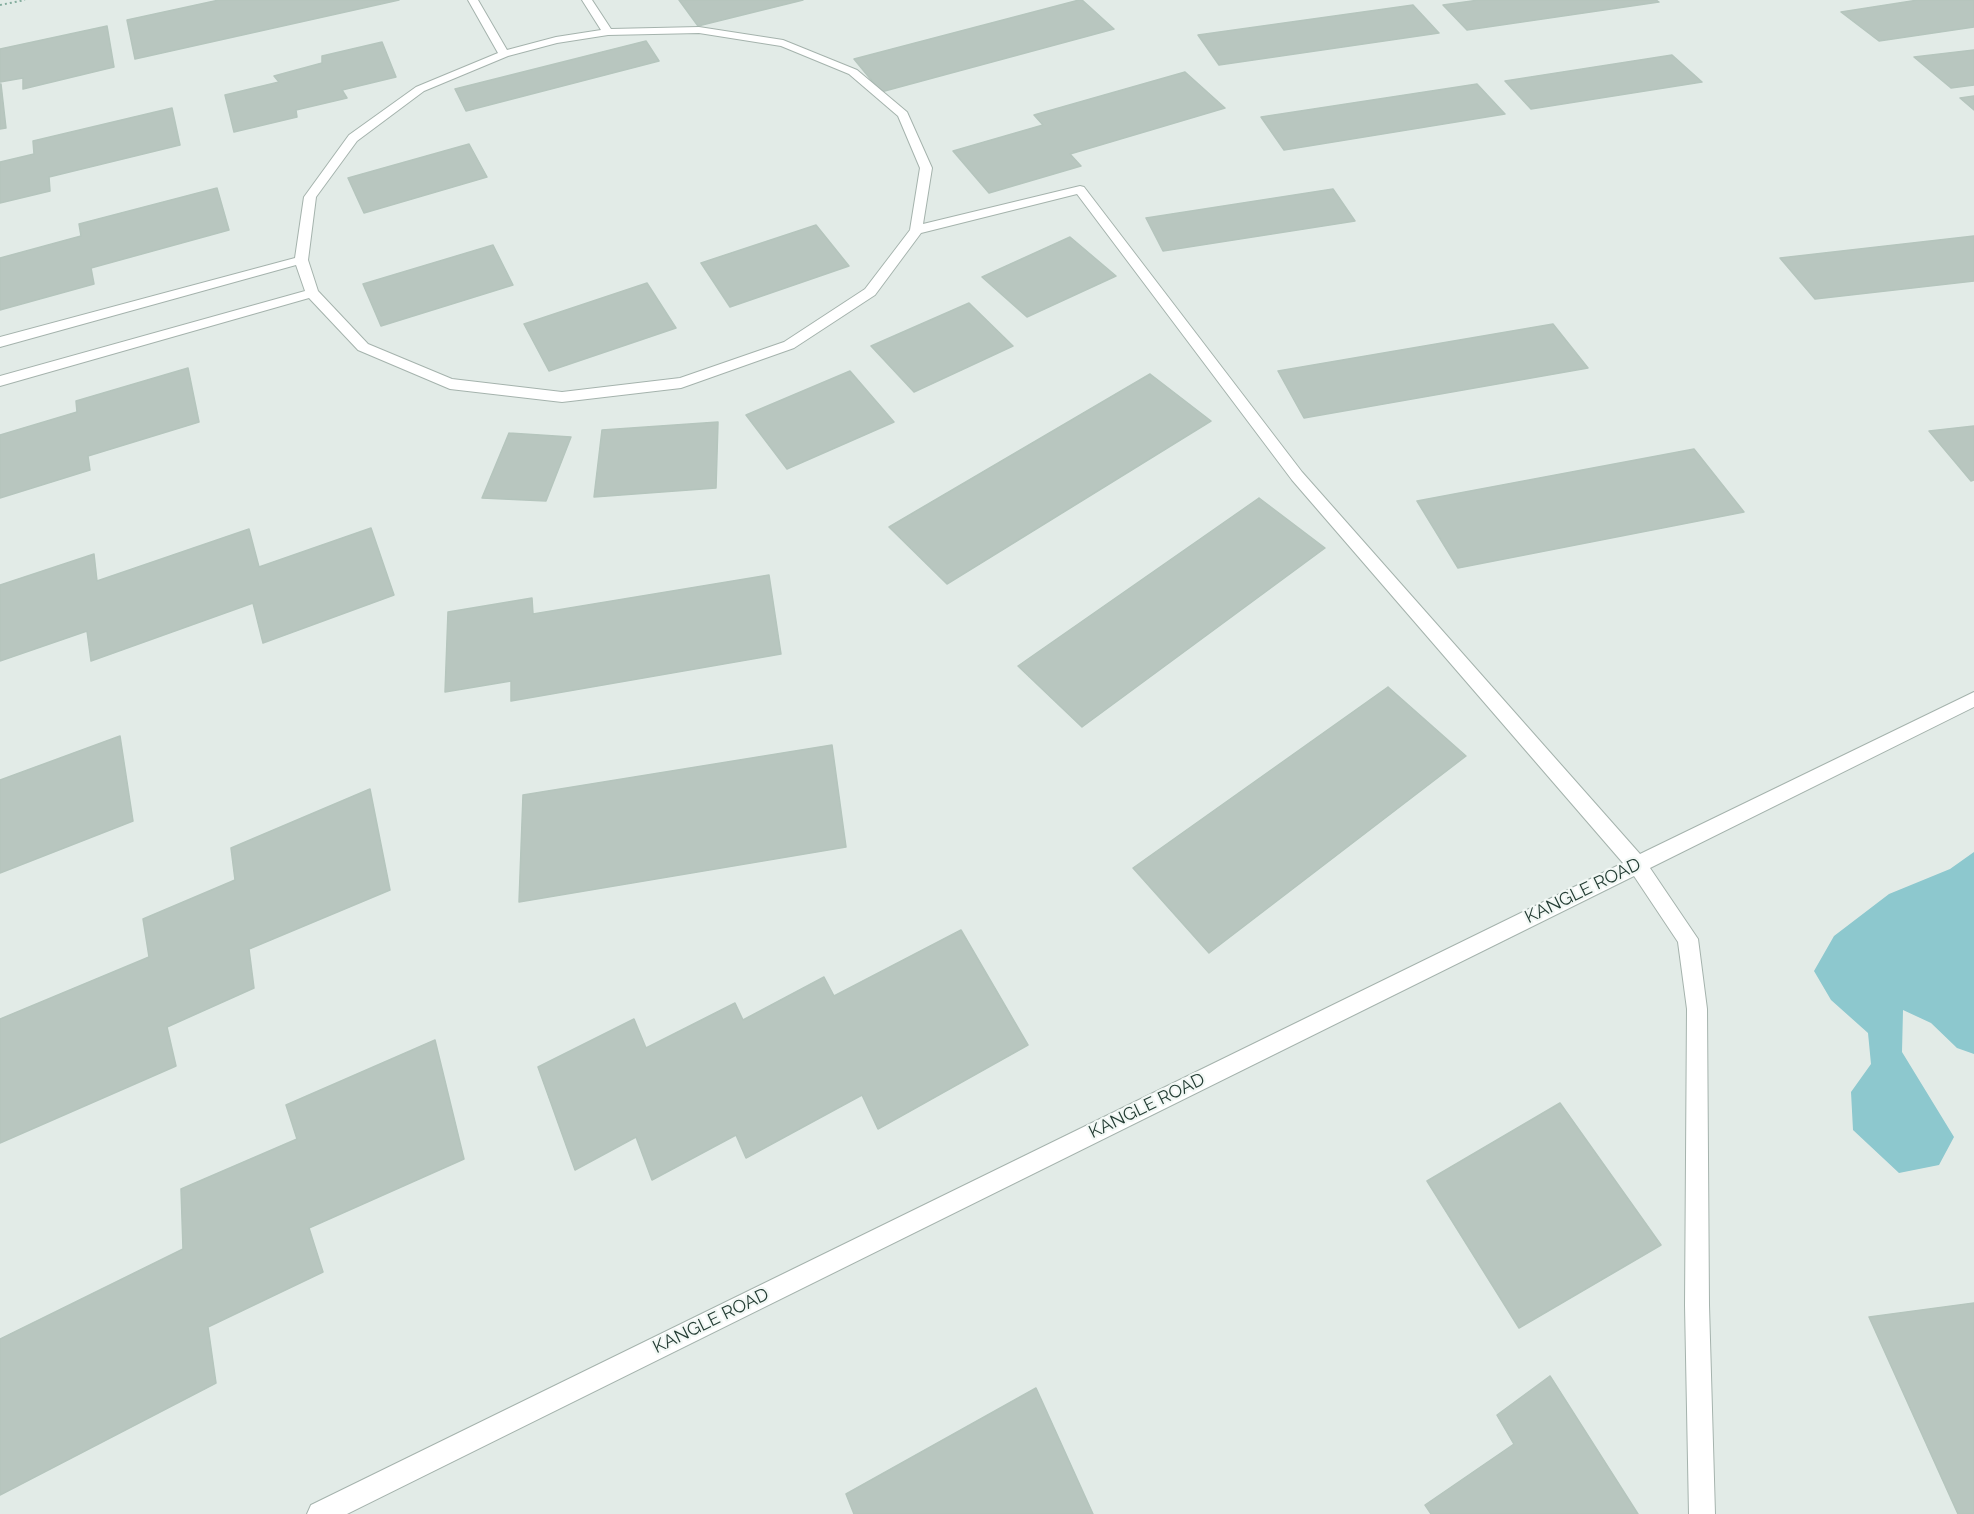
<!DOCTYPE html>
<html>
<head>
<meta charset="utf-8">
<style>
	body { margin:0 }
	canvas { display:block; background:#e2ebe7 }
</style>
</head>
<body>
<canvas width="1974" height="1514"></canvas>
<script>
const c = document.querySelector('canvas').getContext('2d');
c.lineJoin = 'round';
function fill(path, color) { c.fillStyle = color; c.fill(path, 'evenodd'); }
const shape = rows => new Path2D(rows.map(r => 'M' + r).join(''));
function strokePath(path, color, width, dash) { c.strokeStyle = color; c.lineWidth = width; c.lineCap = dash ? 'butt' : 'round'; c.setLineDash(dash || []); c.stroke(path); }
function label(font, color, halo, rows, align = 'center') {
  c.font = font + ' Raleway,sans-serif'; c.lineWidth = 4.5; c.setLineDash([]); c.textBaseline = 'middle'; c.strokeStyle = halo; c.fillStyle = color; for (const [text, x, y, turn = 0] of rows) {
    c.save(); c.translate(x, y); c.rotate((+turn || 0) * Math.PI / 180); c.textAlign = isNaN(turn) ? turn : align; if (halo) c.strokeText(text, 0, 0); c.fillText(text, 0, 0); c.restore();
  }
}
fill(shape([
	[1974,852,1974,1054,1957,1048,1931,1023,1903,1010,1902,1052,1954,1137,1939,1165,1899,1173,1853,1130,1851,1092,1871,1064,1868,1033,1831,1000,1814,971,1834,936,1889,894,1950,869]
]), '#8dc8ce');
const building = shape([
	[219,0,399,0,135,59,127,20,219,0],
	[679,0,803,0,698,26,679,0],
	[1079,0,1082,0,1114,29,881,92,854,59,1079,0],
	[1479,0,1656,0,1659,2,1467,30,1443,5,1479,0],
	[1918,0,1974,0,1974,27,1879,41,1841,12,1918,0],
	[1413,5,1439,33,1219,65,1198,35,1413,5],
	[107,26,114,67,23,89,23,78,0,82,0,49,107,26],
	[646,41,659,61,466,111,455,89,646,41],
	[382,42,396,77,342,90,347,98,296,110,297,117,234,132,225,95,279,82,274,76,322,63,322,56,382,42],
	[1974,50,1974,85,1951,88,1914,57,1974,50],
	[1672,55,1702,82,1531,109,1505,81,1672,55],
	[1185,72,1225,108,1070,154,1081,166,989,193,953,151,1043,125,1034,115,1185,72],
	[1,84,6,128,0,129,0,84,1,84],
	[1477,84,1505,114,1284,150,1261,117,1477,84],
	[1974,96,1974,110,1960,98,1974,96],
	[172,108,180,145,49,177,50,191,0,203,0,162,34,154,33,141,172,108],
	[469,144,487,177,364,213,348,178,469,144],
	[217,188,229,230,91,268,94,284,0,310,0,258,81,236,79,224,217,188],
	[1333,189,1355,221,1163,251,1146,218,1333,189],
	[816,225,849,266,730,307,701,263,816,225],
	[1974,236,1974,281,1815,299,1780,258,1974,236],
	[1070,237,1116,276,1027,317,982,277,1070,237],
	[493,245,513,285,381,326,363,284,493,245],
	[647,283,676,328,549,371,524,324,647,283],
	[969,303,1013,346,914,392,871,346,969,303],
	[1553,324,1588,368,1304,418,1278,371,1553,324],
	[188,368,199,422,88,456,90,470,0,498,0,435,77,412,76,401,188,368],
	[850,371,894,422,787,469,746,415,850,371],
	[1150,374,1211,421,947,584,889,527,1150,374],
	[718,422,716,488,594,497,602,430,718,422],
	[1974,426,1974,480,1971,481,1929,431,1974,426],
	[509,433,571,437,546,501,482,498,509,433],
	[1694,449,1744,512,1458,568,1417,501,1694,449],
	[1259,498,1325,548,1082,727,1018,666,1259,498],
	[371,528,394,595,263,643,253,603,91,661,87,631,0,661,0,585,94,554,97,581,249,529,259,567,371,528],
	[769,575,781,654,511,701,511,681,445,692,448,612,532,598,533,614,769,575],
	[1388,687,1466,756,1209,953,1133,868,1388,687],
	[120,736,133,821,0,873,0,780,120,736],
	[832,745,846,847,519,902,523,795,832,745],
	[370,789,390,890,249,949,254,988,167,1027,176,1066,0,1143,0,1019,149,957,143,919,235,880,231,848,370,789],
	[961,930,1028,1045,878,1129,862,1095,746,1158,736,1135,652,1180,636,1137,575,1170,538,1067,634,1019,646,1048,735,1003,743,1020,824,977,834,996,961,930],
	[435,1040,464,1159,309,1228,323,1272,208,1327,216,1383,0,1495,0,1339,183,1249,181,1189,297,1139,286,1105,435,1040],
	[1560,1103,1661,1245,1519,1328,1427,1181,1560,1103],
	[1974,1303,1974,1514,1958,1514,1869,1317,1974,1303],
	[1550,1376,1638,1514,1431,1514,1425,1505,1514,1444,1497,1415,1550,1376],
	[1036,1388,1093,1514,854,1514,846,1494,1036,1388]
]);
fill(building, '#b8c6bf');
strokePath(building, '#b5c5bd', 1.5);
const minor = shape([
	[468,0,478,0,507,50,556,37,601,30,582,0,592,0,611,29,699,27,783,40,857,70,907,112,932,168,923,224,1080,186,1084,187,1302,472,1640,854,1974,692,1974,707,1650,868,1698,939,1707,1009,1709,1305,1715,1514,1689,1514,1685,1305,1687,1009,1678,942,1634,876,347,1514,307,1514,311,1505,1623,863,1292,480,1077,194,921,233,875,295,794,348,681,388,562,402,450,389,358,350,309,298,0,386,0,376,305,291,296,265,0,347,0,337,295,258,304,197,349,135,416,87,498,53,468,0],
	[699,33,781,46,849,74,898,116,920,168,910,230,865,289,784,342,680,378,562,392,452,379,368,344,318,291,308,260,316,197,357,141,424,91,508,56,557,43,608,35,699,33]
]);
strokePath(minor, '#a5b3ad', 2);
strokePath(shape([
	[0,5,25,0]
]), '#84ad9e', 2, [2, 3]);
fill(minor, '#fff');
label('18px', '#233c33', '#f2f8f5', [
	["KANGLE ROAD",1583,891,-26],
	["KANGLE ROAD",1147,1106,-26],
	["KANGLE ROAD",711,1321,-26]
]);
</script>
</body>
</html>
